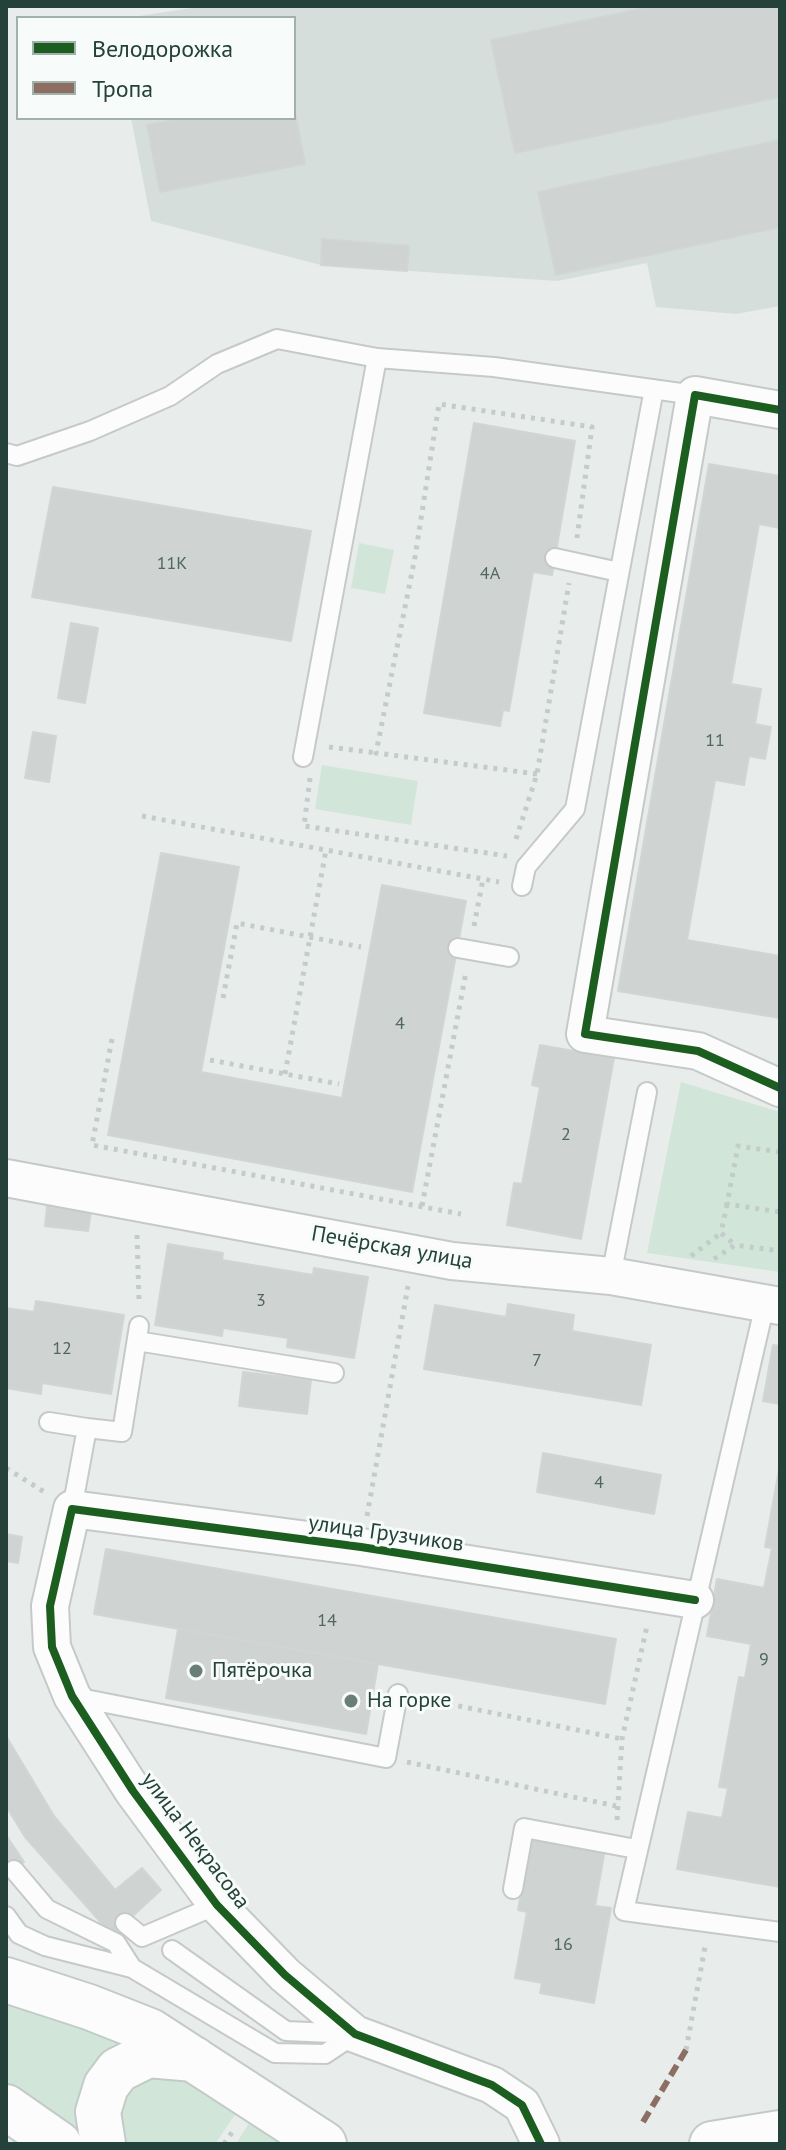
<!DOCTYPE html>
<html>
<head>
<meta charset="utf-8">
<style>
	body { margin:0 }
	#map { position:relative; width:786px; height:2150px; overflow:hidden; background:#e8edeb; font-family:"PT Sans",sans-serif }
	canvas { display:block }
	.frame { position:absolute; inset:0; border:8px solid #24423a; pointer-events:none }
	.legend { position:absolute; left:16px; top:16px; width:280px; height:104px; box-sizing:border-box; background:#f7fbf9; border:2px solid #a3b1ad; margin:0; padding:10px 14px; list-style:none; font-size:24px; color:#24423a }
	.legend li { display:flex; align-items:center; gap:16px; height:40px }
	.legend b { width:40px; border:2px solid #a3b1ad }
</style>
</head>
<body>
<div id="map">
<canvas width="786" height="2150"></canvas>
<div class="frame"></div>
<ul class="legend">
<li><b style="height:10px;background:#1b5e20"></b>Велодорожка</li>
<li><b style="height:10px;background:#8d6e63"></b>Тропа</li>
</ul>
</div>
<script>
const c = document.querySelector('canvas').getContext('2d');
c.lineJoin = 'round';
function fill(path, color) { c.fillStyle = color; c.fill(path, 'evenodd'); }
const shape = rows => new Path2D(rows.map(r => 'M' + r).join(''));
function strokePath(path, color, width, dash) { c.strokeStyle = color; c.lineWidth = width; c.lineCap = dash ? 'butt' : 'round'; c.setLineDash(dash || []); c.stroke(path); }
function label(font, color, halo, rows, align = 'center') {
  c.font = font + ' "PT Sans",sans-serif'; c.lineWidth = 6; c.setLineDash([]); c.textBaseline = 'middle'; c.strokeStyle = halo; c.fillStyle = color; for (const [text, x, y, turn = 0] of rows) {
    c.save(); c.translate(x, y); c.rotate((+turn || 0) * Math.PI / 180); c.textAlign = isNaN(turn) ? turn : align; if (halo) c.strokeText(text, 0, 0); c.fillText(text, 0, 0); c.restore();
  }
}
fill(shape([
	[205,6,780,6,780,306,736,314,656,307,647,263,557,281,321,265,151,221,131,118,294,118,294,18,126,18]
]), '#d6dedb');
fill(shape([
	[359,543,394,550,385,594,351,588],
	[322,765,418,781,411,825,315,809],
	[681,1082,780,1112,780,1272,647,1253],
	[6,1999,135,2045,84,2138,6,2086],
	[141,2072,182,2077,239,2109,215,2144,125,2144,116,2129,123,2085],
	[251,2120,288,2144,236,2144]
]), '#d1e6d8');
const building = shape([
	[654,6,780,6,780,97,515,153,491,40,654,6],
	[294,107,305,164,160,192,147,125,183,118,294,118,294,107],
	[780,140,780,227,556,275,538,192,780,140],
	[322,239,409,246,407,271,321,265,322,239],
	[474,423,575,441,552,575,533,572,509,711,503,710,500,726,424,713,474,423],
	[709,464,780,476,780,528,759,524,731,684,761,689,755,724,771,727,765,759,749,756,744,785,715,780,687,940,780,956,780,1018,618,991,709,464],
	[53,487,311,531,291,641,32,597,53,487],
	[71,623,98,628,85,703,58,698,71,623],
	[33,732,56,736,49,782,25,778,33,732],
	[161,853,239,867,201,1072,342,1098,382,885,466,901,412,1192,108,1135,161,853],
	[540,1045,614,1058,581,1239,507,1225,514,1183,522,1184,540,1087,532,1085,540,1045],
	[47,1206,91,1211,88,1231,45,1226,47,1206],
	[168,1244,223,1253,222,1260,313,1275,314,1268,368,1277,354,1358,287,1347,288,1338,223,1328,222,1336,155,1325,168,1244],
	[36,1301,124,1315,111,1394,42,1383,41,1394,6,1388,6,1308,34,1312,36,1301],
	[508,1304,574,1315,572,1331,651,1345,641,1405,424,1369,435,1305,506,1317,508,1304],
	[773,1345,780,1346,780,1404,763,1401,773,1345],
	[243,1372,311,1380,307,1414,239,1406,243,1372],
	[543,1453,661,1475,654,1514,537,1492,543,1453],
	[780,1464,780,1887,677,1869,688,1812,722,1818,728,1788,719,1787,739,1677,745,1678,751,1644,707,1636,717,1579,764,1588,772,1548,765,1547,780,1464],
	[6,1534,22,1537,18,1563,6,1561,6,1534],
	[106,1549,616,1639,605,1704,94,1614,106,1549],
	[178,1629,378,1664,366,1734,166,1698,178,1629],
	[6,1736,54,1816,115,1890,142,1868,161,1890,112,1935,25,1837,6,1806,6,1736],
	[6,1835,24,1862,6,1875,6,1835],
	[531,1836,605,1849,595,1906,611,1908,594,2003,540,1993,542,1983,515,1978,527,1912,518,1910,531,1836]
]);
fill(building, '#cfd4d2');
strokePath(building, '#d1d6d4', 2);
const lane = shape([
	[6,453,17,456,90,431,170,396,217,364,277,339,377,358,494,367,695,395],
	[555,558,619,572],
	[303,757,377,358],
	[522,886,526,867,575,809,654,389],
	[458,948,509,957],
	[611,1276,647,1092],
	[765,1304,624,1911,780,1932],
	[137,1341,334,1373],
	[49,1422,87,1428],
	[72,1509,87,1428,122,1432,139,1326],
	[75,1697,386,1758,398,1694],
	[14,1870,47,1909,116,1943,132,1968],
	[513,1889,524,1828,636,1849],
	[6,1916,19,1934,45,1946,132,1968,275,2053,325,2054,355,2034,286,2031,172,1950],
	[125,1923,142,1937,217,1905]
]);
const street = shape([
	[780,410,695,395,585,1034,698,1051,780,1088],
	[6,1178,452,1261,611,1276,780,1306],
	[541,2144,522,2105,492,2085,355,2034,285,1975,217,1905,133,1791,72,1696,52,1647,50,1606,72,1509,361,1547,695,1600]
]);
const secondary = shape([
	[6,1980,89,2007,150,2031,324,2144],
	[6,2107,59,2144],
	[103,2144,98,2112,106,2086,118,2070,148,2055,194,2059],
	[712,2144,780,2133]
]);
strokePath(lane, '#c5cac8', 22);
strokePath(street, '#c5cac8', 40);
strokePath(secondary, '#c3cbc8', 48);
strokePath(shape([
	[329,747,376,753],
	[537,774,376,753,415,557,439,404,592,427,577,538],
	[310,778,304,826,507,856],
	[142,816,499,882],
	[516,839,537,774,569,583],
	[474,926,483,879],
	[223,998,237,923,361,947],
	[112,1039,92,1145,461,1214],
	[210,1060,339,1084],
	[285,1074,326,850],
	[780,1152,738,1146,727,1204,780,1212],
	[727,1204,721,1233,735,1245],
	[422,1206,466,972],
	[137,1235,139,1301],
	[691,1256,721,1233],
	[714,1259,735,1245,780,1251],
	[6,1468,46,1493],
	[367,1516,408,1286],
	[419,1698,622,1739],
	[407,1762,616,1806],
	[617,1820,622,1739,647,1626],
	[686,2050,705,1947],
	[224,2144,235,2128]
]), '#c3ccca', 5, [4, 6]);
strokePath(lane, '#fcfcfc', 18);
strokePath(street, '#fcfcfc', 36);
strokePath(secondary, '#fcfcfc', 44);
strokePath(shape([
	[643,2122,686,2050]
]), '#8d6e63', 6, [12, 6]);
strokePath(shape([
	[780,410,695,395,585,1034,698,1051,780,1088],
	[541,2144,522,2105,492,2085,355,2034,285,1975,217,1905,133,1791,72,1696,52,1647,50,1606,72,1509,361,1547,695,1600]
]), '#1b5e20', 8);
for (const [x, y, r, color] of [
	[196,1671,8,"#697e78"],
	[351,1701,8,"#697e78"]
]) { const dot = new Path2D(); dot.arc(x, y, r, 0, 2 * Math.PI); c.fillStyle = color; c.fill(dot); strokePath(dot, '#f7fbf9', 3); }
label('18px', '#506761', null, [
	["11К",172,564],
	["4А",490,574],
	["11",715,741],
	["4",400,1024],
	["2",566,1135],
	["3",261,1301],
	["12",62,1349],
	["7",537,1361],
	["4",599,1483],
	["14",327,1621],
	["9",764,1660],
	["16",563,1945]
]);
label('22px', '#24423a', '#f7fbf9', [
	["Печёрская улица",392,1248,10],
	["улица Грузчиков",386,1534,8],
	["улица Некрасова",195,1841,53]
]);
label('22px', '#24423a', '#f7fbf9', [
	["Пятёрочка",212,1671],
	["На горке",367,1701]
], 'left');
</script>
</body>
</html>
